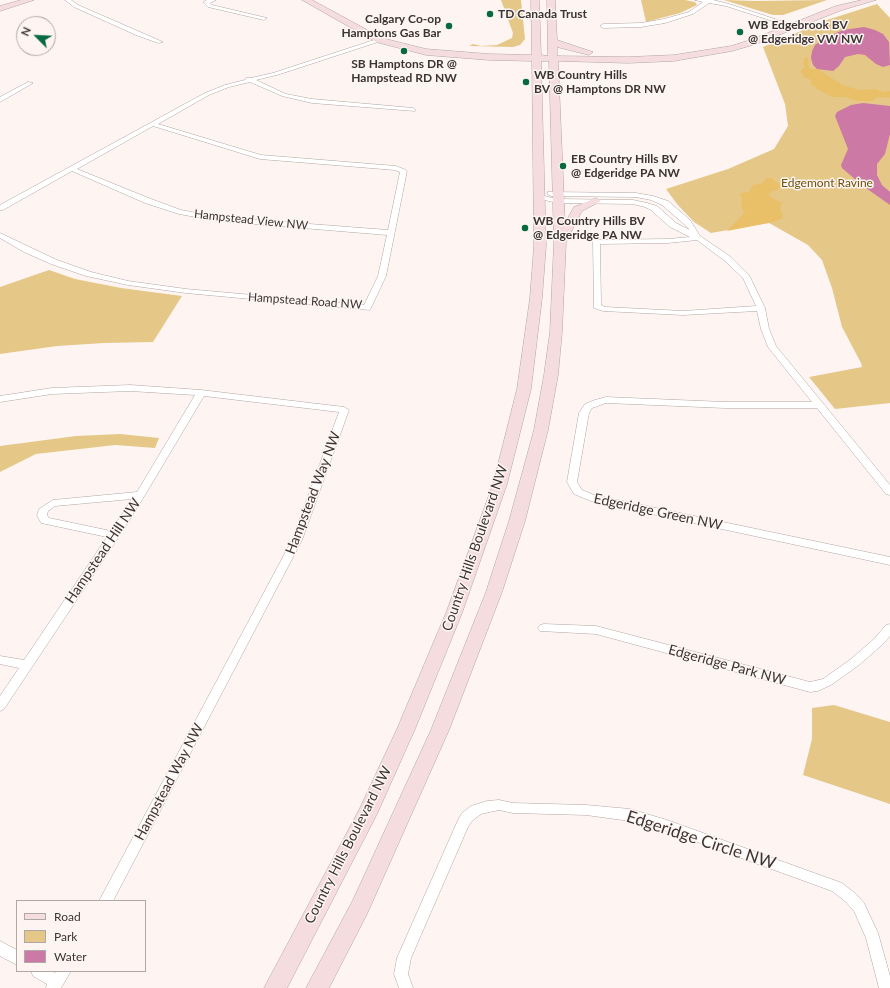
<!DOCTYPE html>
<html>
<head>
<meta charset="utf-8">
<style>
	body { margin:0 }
	#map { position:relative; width:890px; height:988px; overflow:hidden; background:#fef5f2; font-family:Lato,sans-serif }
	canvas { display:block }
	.legend { position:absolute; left:16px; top:900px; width:130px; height:72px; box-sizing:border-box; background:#fef5f2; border:1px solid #b0a8a6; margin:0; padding:5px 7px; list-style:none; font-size:12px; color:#3a3534 }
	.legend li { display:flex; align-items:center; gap:8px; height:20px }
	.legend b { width:20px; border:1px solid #b0a8a6 }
	.north { position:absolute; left:16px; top:16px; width:40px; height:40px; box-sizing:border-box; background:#fef5f2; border:1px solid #b0a8a6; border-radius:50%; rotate:294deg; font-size:11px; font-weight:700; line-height:16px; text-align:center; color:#3a3534 }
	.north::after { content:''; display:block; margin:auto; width:14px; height:18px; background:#07693e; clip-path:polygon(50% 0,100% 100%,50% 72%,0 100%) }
</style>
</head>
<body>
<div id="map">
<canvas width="890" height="988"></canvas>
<ul class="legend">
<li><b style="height:5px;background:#f4dcdf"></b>Road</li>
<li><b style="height:11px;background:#e5c788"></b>Park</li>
<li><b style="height:11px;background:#cd79a5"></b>Water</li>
</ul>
<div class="north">N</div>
</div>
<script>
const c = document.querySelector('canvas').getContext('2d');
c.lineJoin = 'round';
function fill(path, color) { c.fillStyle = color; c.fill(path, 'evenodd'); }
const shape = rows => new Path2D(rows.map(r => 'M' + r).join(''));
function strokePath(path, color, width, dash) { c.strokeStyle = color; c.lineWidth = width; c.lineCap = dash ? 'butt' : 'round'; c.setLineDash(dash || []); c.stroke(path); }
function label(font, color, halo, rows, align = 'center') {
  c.font = font + ' Lato,sans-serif'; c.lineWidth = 3; c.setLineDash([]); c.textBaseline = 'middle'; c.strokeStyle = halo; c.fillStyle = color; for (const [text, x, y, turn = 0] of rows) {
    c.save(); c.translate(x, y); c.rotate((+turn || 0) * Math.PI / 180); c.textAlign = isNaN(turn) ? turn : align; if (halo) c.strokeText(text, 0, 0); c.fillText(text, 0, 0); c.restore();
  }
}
fill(shape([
	[501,0,521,0,525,39,520,45,513,47,469,46,473,44,481,46,497,45,512,38,513,33],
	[641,0,685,0,695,2,697,5,680,13,646,22],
	[724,0,755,1,827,0,783,15,773,15],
	[877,4,890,18,890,403,835,409,809,377,862,367,861,363,842,327,832,288,822,260,808,245,769,223,711,233,694,222,677,204,666,189,728,169,774,149,788,126,785,104,763,47,827,20],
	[49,270,75,279,121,288,182,296,153,342,104,343,57,346,0,354,0,287],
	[120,434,159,438,155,448,115,445,36,454,0,472,0,446,76,436],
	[834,705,890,722,890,804,803,775,812,739,812,708]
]), '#e5c788');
fill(shape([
	[805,57,808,58,809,68,817,69,843,85,859,90,876,89,883,92,890,91,890,98,887,97,876,98,873,101,856,101,846,97,832,97,819,90,811,84,811,80,802,76,804,75,800,72,805,67,803,64],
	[767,178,771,178,779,184,785,184,778,189,771,192,769,196,782,203,780,207,783,218,773,222,727,231,745,212,741,207,742,199,740,193,749,192,753,185,762,183]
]), '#e9c068');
fill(shape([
	[864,27,875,30,883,34,889,42,890,65,883,67,876,64,865,55,858,54,845,57,839,66,833,71,817,69,813,65,811,58,812,51,815,45,825,38,843,30],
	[863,103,890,106,890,134,885,154,877,164,877,175,882,185,890,192,890,205,863,186,842,168,841,165,848,149,835,116,837,112,851,105]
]), '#cd79a5');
const street = shape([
	[65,0,71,0,78,5,163,42,158,43,136,35,74,7,65,0],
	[207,0,216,0,210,3,212,5,267,18,264,20,208,7,203,2,207,0],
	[695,0,713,0,729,4,796,26,791,27,726,6,709,3,693,14,665,23,641,27,603,28,600,26,603,24,641,23,664,19,689,12,703,2,695,0],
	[386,34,391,35,381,41,277,75,256,80,286,94,312,99,413,108,416,110,415,111,312,103,282,96,250,82,229,87,209,95,158,124,261,155,396,166,406,170,407,171,386,276,370,310,186,293,128,285,86,276,51,264,24,252,0,238,0,233,57,260,91,272,128,281,186,289,364,305,378,276,387,235,218,221,179,214,145,203,72,171,3,210,0,210,0,205,205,93,225,85,245,80,246,78,251,78,273,73,377,39,386,34],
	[153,126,260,159,395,170,400,172,388,230,218,217,181,210,151,199,77,169,153,126],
	[28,82,33,83,0,102,0,97,28,82],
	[548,192,636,193,653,196,668,201,690,220,700,236,731,257,749,275,765,308,769,329,776,346,890,485,890,495,886,494,817,408,725,408,606,403,592,408,589,413,577,482,582,490,594,495,890,557,890,565,591,501,574,494,567,482,579,413,585,404,595,400,606,397,725,402,812,402,768,347,761,329,757,311,683,315,603,311,594,308,593,240,668,239,690,237,670,227,651,210,645,207,633,204,557,203,536,198,536,194,557,199,633,200,647,203,657,206,676,223,690,230,684,224,662,205,651,200,636,197,551,196,547,194,548,192],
	[697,240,725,261,743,278,756,306,683,311,605,307,601,305,600,244,668,243,697,240],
	[130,385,201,390,344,407,349,410,302,540,113,901,99,901,292,540,339,412,204,396,145,495,118,538,4,709,0,711,0,696,19,668,0,664,0,656,24,660,107,537,41,523,37,515,39,509,53,500,137,492,195,395,130,391,52,394,0,402,0,396,52,388,130,385],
	[132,499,111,531,49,518,47,515,48,511,55,506,132,499],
	[544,624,596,626,810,682,823,679,851,659,874,639,886,625,890,624,890,636,882,645,859,665,831,685,818,691,810,692,596,634,540,631,538,628,540,625,544,624],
	[499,800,513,803,586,805,630,809,667,820,842,883,856,894,864,903,878,933,890,976,890,988,879,988,866,938,854,911,846,902,832,891,667,831,630,821,586,815,513,813,499,810,481,814,472,821,468,827,411,958,408,974,413,988,399,988,394,974,397,958,458,820,462,813,471,806,487,801,499,800],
	[0,941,17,950,17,965,0,956,0,941],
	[31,971,52,971,55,973,56,971,71,971,61,988,46,988,47,984,33,976,31,971]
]);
const secondary = shape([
	[21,0,34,0,0,11,0,6,21,0],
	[302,0,312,0,382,38,426,49,489,54,532,55,531,0,539,0,541,55,548,56,547,0,555,0,557,40,593,52,589,55,557,47,557,56,628,57,674,55,731,46,750,40,836,6,862,0,876,0,842,10,756,44,732,51,674,61,628,63,558,61,565,223,574,207,596,198,601,201,582,211,566,242,562,332,558,375,548,430,525,521,502,592,449,730,367,914,329,988,306,988,353,900,431,730,486,592,509,521,534,430,544,375,550,332,554,242,549,61,541,61,546,246,542,298,531,389,507,484,462,613,415,729,377,814,287,988,264,988,359,810,397,729,446,613,493,484,517,389,530,298,534,246,532,61,489,60,426,55,376,42,302,0]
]);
strokePath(street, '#b1a6a3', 1);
strokePath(secondary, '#b1a6a3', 1);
fill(street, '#fff');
fill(secondary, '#f4dcdf');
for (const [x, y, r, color] of [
	[490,14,4,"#07693e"],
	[449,26,4,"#07693e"],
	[740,32,4,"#07693e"],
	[404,51,4,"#07693e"],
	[526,82,4,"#07693e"],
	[563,166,4,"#07693e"],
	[525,228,4,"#07693e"]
]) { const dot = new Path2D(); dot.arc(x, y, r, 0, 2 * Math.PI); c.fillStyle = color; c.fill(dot); strokePath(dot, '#fef5f2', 1.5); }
label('bold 12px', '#3a3534', '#fef5f2', [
	["TD Canada Trust",498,14],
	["Calgary Co-op",441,19,"right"],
	["Hamptons Gas Bar",441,33,"right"],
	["WB Edgebrook BV",748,25],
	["@ Edgeridge VW NW",748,39],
	["SB Hamptons DR @",404,64,"center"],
	["Hampstead RD NW",404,78,"center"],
	["WB Country Hills",534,75],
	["BV @ Hamptons DR NW",534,89],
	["EB Country Hills BV",571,159],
	["@ Edgeridge PA NW",571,173],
	["WB Country Hills BV",533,221],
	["@ Edgeridge PA NW",533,235]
], 'left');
label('12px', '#6e520d', '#fef5f2', [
	["Edgemont Ravine",827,183]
]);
label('12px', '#3a3534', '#fef5f2', [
	["Hampstead View NW",251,220,6],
	["Hampstead Road NW",305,301,4]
]);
label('14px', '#3a3534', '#fef5f2', [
	["Hampstead Way NW",313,493,-69],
	["Edgeridge Green NW",658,512,12],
	["Country Hills Boulevard NW",475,548,-71],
	["Hampstead Hill NW",103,551,-56],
	["Edgeridge Park NW",727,665,15],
	["Hampstead Way NW",169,782,-62],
	["Country Hills Boulevard NW",348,845,-63]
]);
label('17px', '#3a3534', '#fef5f2', [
	["Edgeridge Circle NW",701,840,18]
]);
</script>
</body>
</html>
